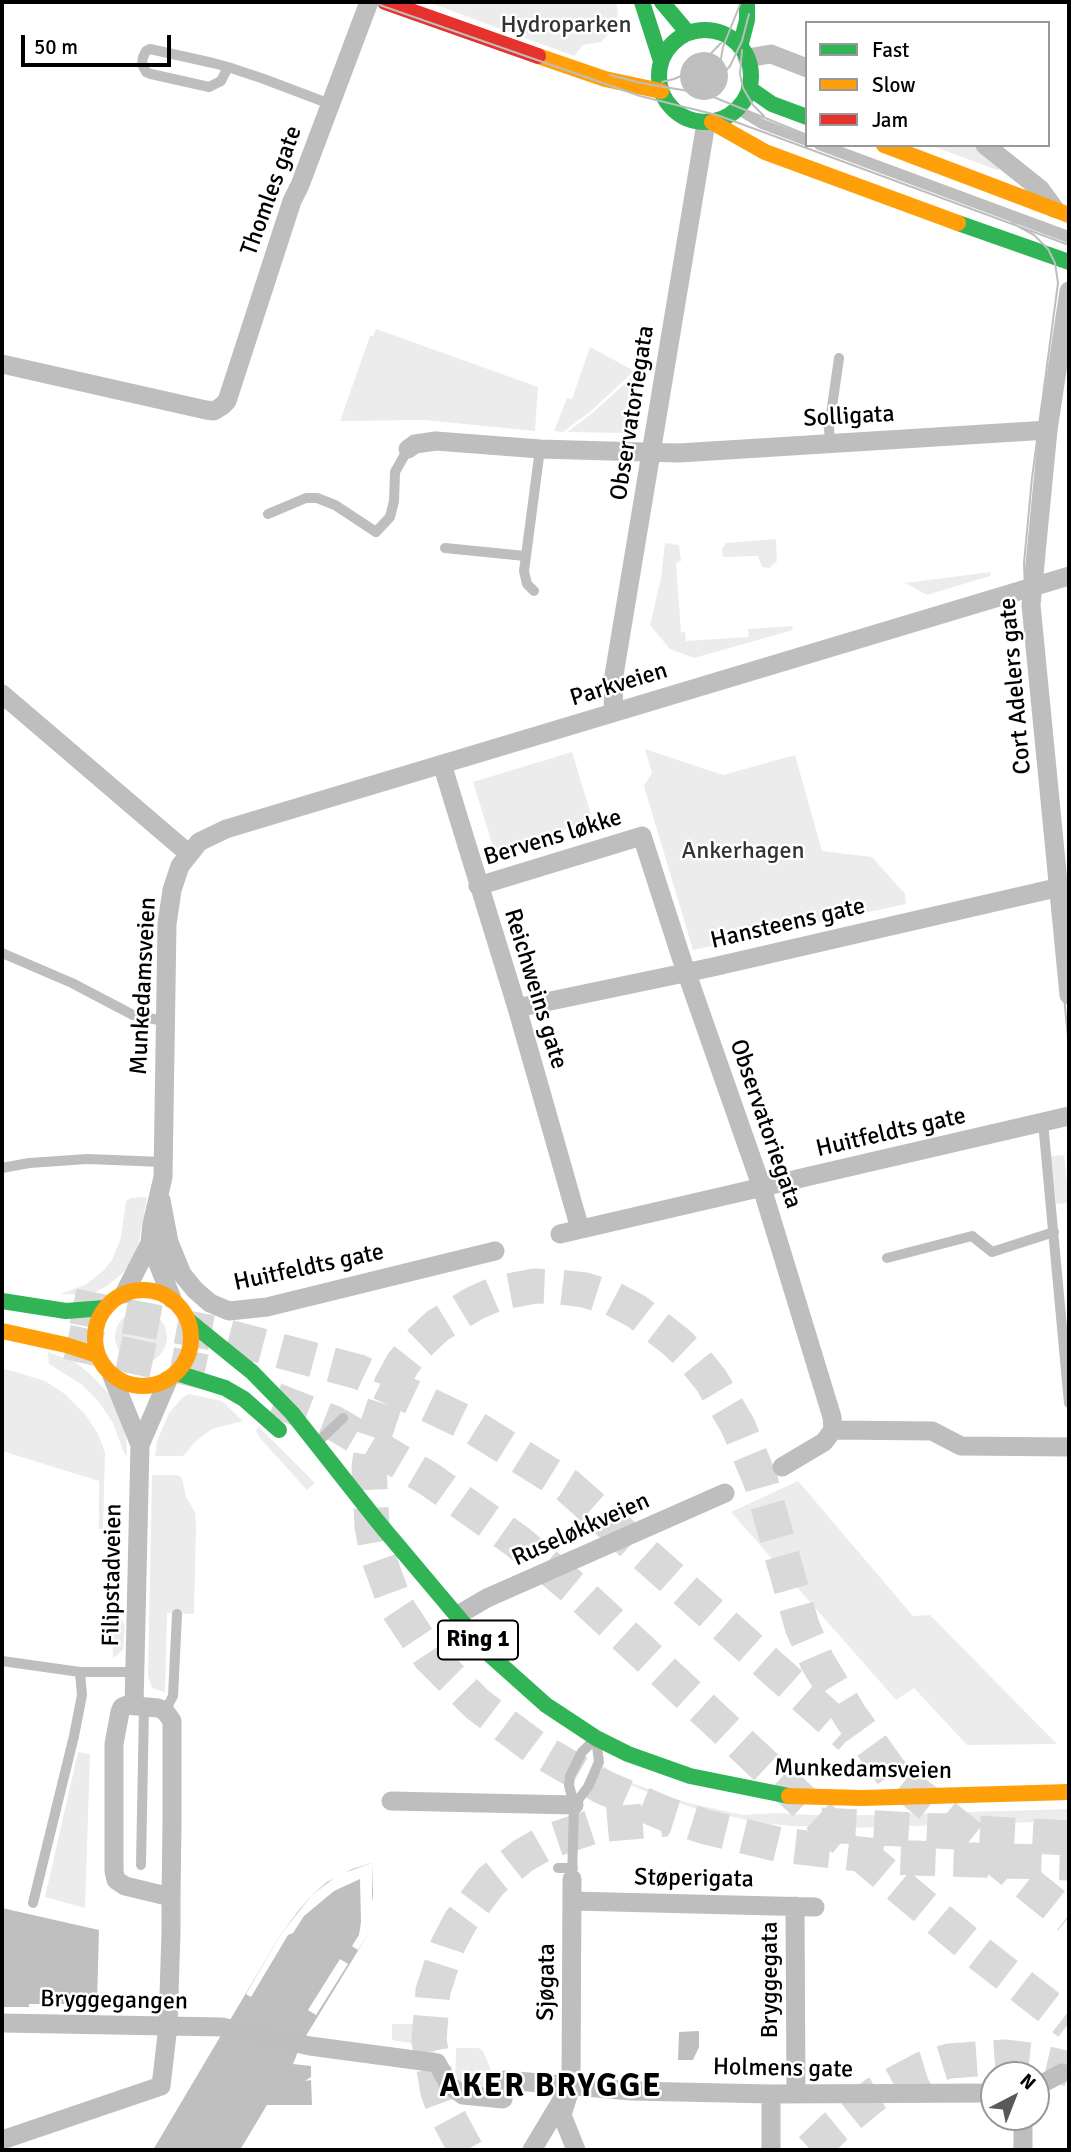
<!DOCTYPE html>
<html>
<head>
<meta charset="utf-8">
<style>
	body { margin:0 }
	#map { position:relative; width:1071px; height:2152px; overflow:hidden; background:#fff; font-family:Signika,sans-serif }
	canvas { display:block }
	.frame { position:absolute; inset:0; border:4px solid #000; pointer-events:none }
	.legend { position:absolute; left:805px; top:21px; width:245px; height:126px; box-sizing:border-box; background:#fff; border:2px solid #999; margin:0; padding:9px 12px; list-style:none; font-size:21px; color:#000 }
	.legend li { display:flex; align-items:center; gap:14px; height:35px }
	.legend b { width:35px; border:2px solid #999 }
	.north { position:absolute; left:980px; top:2061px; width:70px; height:70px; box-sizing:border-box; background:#fff; border:2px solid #999; border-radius:50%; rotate:42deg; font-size:19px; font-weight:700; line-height:28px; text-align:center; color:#000 }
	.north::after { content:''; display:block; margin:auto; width:24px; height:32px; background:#595959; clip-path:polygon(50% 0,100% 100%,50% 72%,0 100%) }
	.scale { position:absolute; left:21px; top:35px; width:150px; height:32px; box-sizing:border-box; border:4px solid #000; border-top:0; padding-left:9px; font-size:21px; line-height:24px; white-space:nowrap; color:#000; -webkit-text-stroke:5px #fff; paint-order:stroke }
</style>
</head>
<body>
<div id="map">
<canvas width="1071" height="2152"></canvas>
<div class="frame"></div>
<ul class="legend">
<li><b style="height:9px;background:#30b455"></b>Fast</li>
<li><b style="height:9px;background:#ff9f0a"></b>Slow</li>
<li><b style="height:9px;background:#e5322d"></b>Jam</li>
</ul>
<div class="north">N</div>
<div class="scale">50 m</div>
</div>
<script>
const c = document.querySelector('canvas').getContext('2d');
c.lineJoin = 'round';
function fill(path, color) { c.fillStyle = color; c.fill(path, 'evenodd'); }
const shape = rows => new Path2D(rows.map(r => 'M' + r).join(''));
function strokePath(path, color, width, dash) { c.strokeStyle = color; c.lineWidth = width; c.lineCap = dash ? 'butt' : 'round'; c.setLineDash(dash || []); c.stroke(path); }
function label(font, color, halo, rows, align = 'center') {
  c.font = font + ' Signika,sans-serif'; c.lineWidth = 5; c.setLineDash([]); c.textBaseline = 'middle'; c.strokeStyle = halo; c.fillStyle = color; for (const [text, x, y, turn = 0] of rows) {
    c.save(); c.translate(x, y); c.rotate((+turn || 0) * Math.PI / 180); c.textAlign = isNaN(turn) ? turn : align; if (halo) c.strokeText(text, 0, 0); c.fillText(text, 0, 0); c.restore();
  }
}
fill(shape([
	[428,2,616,2,618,13,614,28,601,42,583,45,574,56],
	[930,145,976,145,1000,169,997,170],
	[376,329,538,387,535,431,425,420,340,421,370,336,373,336],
	[590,347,634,371,591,411,563,432,554,431,567,398,572,399],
	[637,372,640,374,629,433,567,432,594,412],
	[776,539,777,561,769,568,762,567,758,556,723,557,722,549,726,543],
	[665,543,679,545,681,561,676,563,681,632,685,632,686,641,749,637,748,629,792,626,793,630,694,658,670,649,650,625,661,578],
	[991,572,990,576,927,595,905,583],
	[645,749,723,775,795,755,822,851,872,857,905,894,906,904,693,950,644,786,652,773],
	[572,752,593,821,494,850,473,782],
	[1064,1155,1069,1203,1056,1204,1051,1156],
	[147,1197,137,1252,124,1272,107,1286,90,1295,60,1294,85,1285,104,1270,112,1260,121,1238,126,1201,131,1198],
	'115 1337a26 26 0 1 1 52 0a26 26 0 1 1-52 0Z',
	[48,1352,75,1362,89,1373,108,1393,117,1407,126,1436,127,1456,124,1453,113,1423,99,1402,81,1384,49,1364],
	[2,1368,45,1381,65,1394,85,1414,98,1434,105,1452,103,1529,99,1529,99,1481,2,1451],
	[189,1394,222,1401,243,1421,212,1429,196,1441,183,1456,155,1456,157,1441,169,1413,183,1397],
	[258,1426,315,1483,307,1490,260,1438,256,1431],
	[152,1475,177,1475,182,1478,186,1497,195,1512,196,1526,194,1614,167,1613,165,1692,152,1688,148,1676],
	[798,1481,913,1616,930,1615,1057,1744,967,1745,914,1688,896,1700,731,1512],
	[112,1612,116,1612,125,1625,123,1650,113,1658],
	[78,1752,90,1754,85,1908,45,1897],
	[629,1782,688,1803,743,1815,774,1813,835,1816,1069,1809,1069,1821,849,1828,792,1826,761,1823,697,1809,654,1795,628,1784],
	[392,2024,439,2024,435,2053,416,2056,411,2043,392,2040],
	[456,2048,479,2048,483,2051,495,2080,491,2089,455,2084]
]), '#ececec');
fill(shape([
	'680 76a24 24 0 1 1 48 0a24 24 0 1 1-48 0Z',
	[372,1863,373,1895,367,1936,301,2044,293,2064,311,2066,311,2077,305,2081,311,2080,312,2105,267,2105,240,2150,153,2150,281,1934,299,1910,312,1895,327,1882,352,1869],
	[2,1908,99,1930,97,2004,29,2004,29,2007,2,2007],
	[699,2031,699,2047,693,2060,678,2060,679,2032]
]), '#bfbfbf');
fill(shape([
	[372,1863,372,1916,367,1936,358,1950,352,1946,359,1935,361,1922,360,1879,334,1891,304,1916,293,1933,288,1935,251,1997,246,1994,281,1934,312,1895,338,1875],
	[340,1959,348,1964,316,2015,308,2010]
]), '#fff');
strokePath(shape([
	[73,1306,213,1333,359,1372,467,1423,568,1486,850,1737],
	[67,1342,210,1373],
	[275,1400,334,1423,429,1479,518,1542,577,1591,843,1839,979,1953,1069,2023],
	[892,1774,851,1717,817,1661,802,1626,761,1482,738,1426,711,1380,694,1359,675,1341,636,1311,613,1299,585,1290,560,1287,535,1286,498,1293,475,1303,437,1326,418,1344,403,1363,391,1385,373,1439,369,1467,372,1526,377,1554,396,1606,430,1657,477,1704,534,1747,603,1787,668,1815,706,1827,780,1845,885,1857,1069,1863],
	[903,1783,1069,1917],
	[821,1825,1069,1838],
	[466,2150,445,2111,438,2092,429,2040,433,1991,448,1945,460,1922,491,1881,524,1855,547,1842,598,1825,667,1819],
	[811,2150,835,2127,874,2095,923,2069,949,2061,1004,2057,1031,2060,1069,2069]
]), '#d9d9d9', 35, [35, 18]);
strokePath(shape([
	[228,67,221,81,209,87,151,74,146,72,142,64,143,57,146,51,150,49,213,63,228,67,264,79,330,104],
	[737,109,762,124,807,141],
	[819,145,1069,238],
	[830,442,829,428,839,358],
	[268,514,306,498,317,498,335,505,376,532,390,517,394,501,395,472,408,449],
	[445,548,525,556],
	[534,591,527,584,524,571,540,449],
	[2,953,72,983,133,1015,164,1021],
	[1043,1122,1069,1403],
	[2,1168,29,1163,87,1159,163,1162],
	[887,1258,972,1236,992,1252,1054,1232],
	[321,1439,343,1418],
	[2,1661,80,1672,135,1672],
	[165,1711,173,1696,177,1614],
	[574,1805,588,1787,599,1762,597,1746],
	[141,1865,144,1707],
	[558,1868,573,1868],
	[572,1879,574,1805,569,1785,570,1776,582,1752,591,1743],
	[33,1903,74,1736,82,1695,80,1672]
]), '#bebebe', 10);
strokePath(shape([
	[747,58,771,54,807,68],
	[985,145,1040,189,1054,208],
	[1069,291,1048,430,1031,605,1069,995],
	[2,364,206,410,214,411,222,406,227,401,292,201,300,185,369,2],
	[408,449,415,444,436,441,540,449,679,453,1048,430],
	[2,694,188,853],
	[613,712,614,675,706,123],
	[442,764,517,1008,580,1229],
	[478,886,642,836,681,957,762,1188,832,1417,833,1430],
	[517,1008,713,967,1069,885],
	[161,1200,169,1242,182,1274,195,1290,210,1303,229,1311,267,1307,495,1251],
	[560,1234,1069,1116],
	[150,1243,172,1299],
	[124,1294,150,1243,152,1224,163,1177,167,924,172,890,180,866,199,842,226,829,1069,576],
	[112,1376,140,1445,134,1706],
	[833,1430,932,1431,961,1446,1069,1447],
	[140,1445,168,1380],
	[782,1467,824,1442,833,1430],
	[458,1615,487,1598,725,1493],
	[391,1801,574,1805],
	[572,1879,571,2086,562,2115,576,2150],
	[572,1901,815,1907],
	[795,1906,796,2094],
	[2,2023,222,2027,310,2046,437,2063,449,2085,463,2095,503,2099,505,2080,631,2091,771,2094,994,2093],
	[1036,2087,1062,2073],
	[2,2140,161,2086,168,2026,171,1932,171,1897,172,1823,172,1721,165,1711,158,1708,127,1705,122,1707,120,1712,114,1744,114,1871,116,1880,125,1886,171,1897],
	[532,2150,562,2100],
	[771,2150,771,2094],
	[1023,2150,1023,2117]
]), '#bebebe', 19);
strokePath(shape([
	[642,2,661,61],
	[662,2,688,33],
	'659 76a46 46 0 1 1 92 0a46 46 0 1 1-92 0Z',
	[740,47,747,20,747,2],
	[749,88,772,104,807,117],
	[958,223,1069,262],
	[2,1301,66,1311,105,1308],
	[189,1321,252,1372,292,1413,378,1522,490,1655,546,1705,596,1738,628,1754,690,1776,789,1796],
	[177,1373,225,1388,244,1399,279,1430]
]), '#30b455', 16);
strokePath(shape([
	[538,56,605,79,661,91],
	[712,122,765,152,958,223],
	[884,145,1069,215],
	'95 1338a48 48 0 1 1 96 0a48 48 0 1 1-96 0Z',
	[2,1331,66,1345,97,1355],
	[789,1796,862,1798,1069,1792]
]), '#ff9f0a', 16);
strokePath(shape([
	[385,2,538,56]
]), '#e5322d', 16);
strokePath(shape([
	[371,2,640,96,717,115,1069,245],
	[742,50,740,74,743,88,753,105,764,116],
	[610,75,641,83,706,94,807,135],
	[720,79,720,64,723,47,741,2],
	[662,82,674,79,695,70,721,43],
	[695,93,716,81,730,66,742,41,749,14],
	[834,145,1069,232],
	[1012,223,1034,235,1048,249,1055,263,1058,283,1032,478,1024,563,1026,617,1069,1047],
	[1058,353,1069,297]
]), '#bebebe', 2);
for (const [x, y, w] of [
	[478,1640,80]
]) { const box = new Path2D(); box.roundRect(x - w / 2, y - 19.5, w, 39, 5); c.fillStyle = '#fff'; c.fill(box); strokePath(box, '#000', 2); }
label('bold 23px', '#000', null, [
	["Ring 1",478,1640]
]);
label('24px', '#333', '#fff', [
	["Hydroparken",566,26],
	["Ankerhagen",743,852]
]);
label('24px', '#000', '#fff', [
	["Thomles gate",272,191,-70],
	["Observatoriegata",633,413,-81],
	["Solligata",849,417,-3],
	["Parkveien",619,685,-17],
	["Cort Adelers gate",1016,686,-95],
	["Bervens løkke",553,838,-17],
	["Hansteens gate",788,924,-13],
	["Munkedamsveien",144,986,-87],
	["Reichweins gate",535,989,73],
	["Observatoriegata",765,1124,71],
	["Huitfeldts gate",891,1133,-13],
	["Huitfeldts gate",309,1268,-12],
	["Ruseløkkveien",581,1530,-24],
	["Filipstadveien",113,1575,-89],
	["Munkedamsveien",863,1770,1],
	["Støperigata",694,1879,1],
	["Bryggegata",771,1980,-90],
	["Sjøgata",547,1982,-89],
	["Bryggegangen",114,2001,1],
	["Holmens gate",783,2069,1]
]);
c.letterSpacing = '2px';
label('bold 32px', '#000', '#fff', [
	["AKER BRYGGE",551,2088]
]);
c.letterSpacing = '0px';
</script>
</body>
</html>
